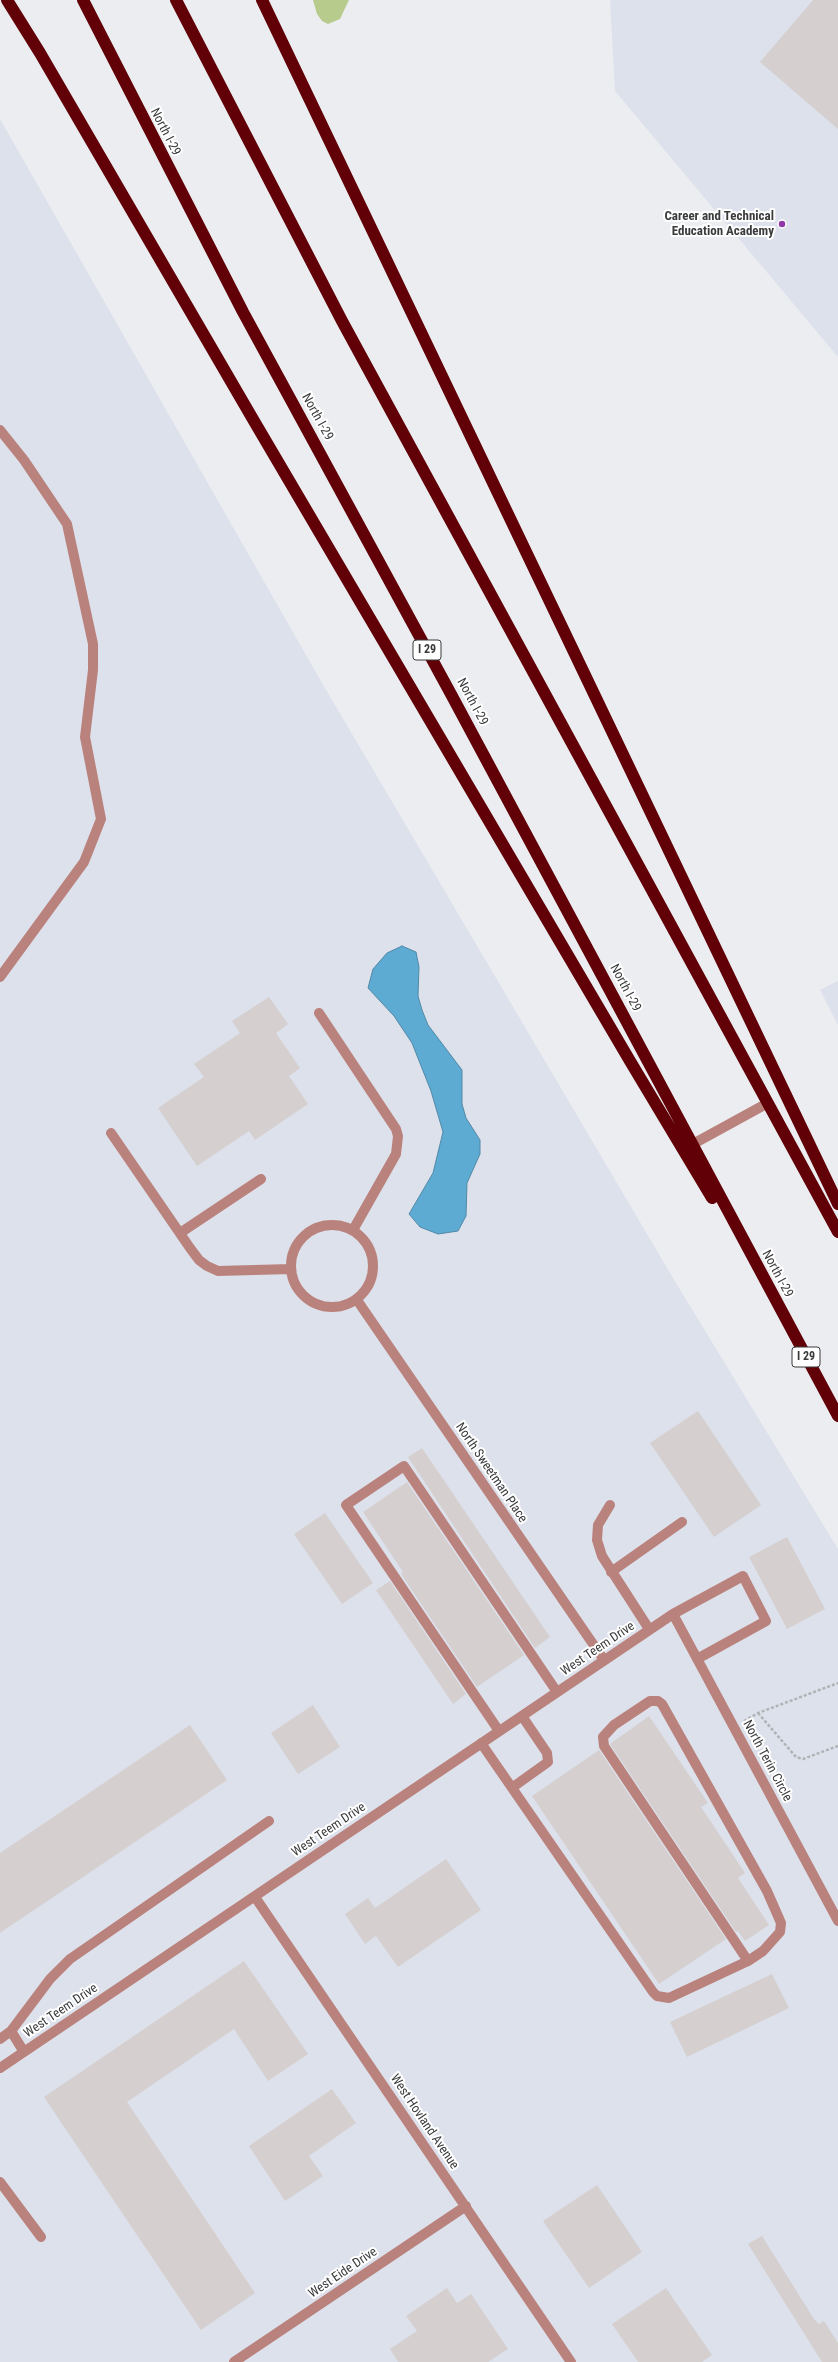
<!DOCTYPE html>
<html>
<head>
<meta charset="utf-8">
<style>
	body { margin:0 }
	canvas { display:block; background:#ecedf1 }
</style>
</head>
<body>
<canvas width="838" height="2362"></canvas>
<script>
const c = document.querySelector('canvas').getContext('2d');
c.lineJoin = 'round';
function fill(path, color) { c.fillStyle = color; c.fill(path, 'evenodd'); }
const shape = rows => new Path2D(rows.map(r => 'M' + r).join(''));
function strokePath(path, color, width, dash) { c.strokeStyle = color; c.lineWidth = width; c.lineCap = dash ? 'butt' : 'round'; c.setLineDash(dash || []); c.stroke(path); }
function label(font, color, halo, rows, align = 'center') {
  c.font = font + ' "Roboto Condensed",sans-serif'; c.lineWidth = 4; c.setLineDash([]); c.textBaseline = 'middle'; c.strokeStyle = halo; c.fillStyle = color; for (const [text, x, y, turn = 0] of rows) {
    c.save(); c.translate(x, y); c.rotate((+turn || 0) * Math.PI / 180); c.textAlign = isNaN(turn) ? turn : align; if (halo) c.strokeText(text, 0, 0); c.fillText(text, 0, 0); c.restore();
  }
}
fill(shape([
	[610,0,838,0,838,357,615,91],
	[0,119,322,683,673,1278,838,1549,838,2362,0,2362],
	[838,981,838,1025,820,990]
]), '#dde1ec');
fill(shape([
	[313,0,349,0,340,19,328,24,322,21,317,14]
]), '#b7cb8c');
const water = shape([
	[402,946,416,952,419,967,418,996,422,1010,428,1025,462,1070,462,1104,466,1118,480,1140,480,1154,467,1183,466,1216,458,1231,438,1234,420,1227,409,1214,433,1173,443,1132,431,1091,412,1043,394,1016,368,988,373,969,387,953,402,946]
]);
fill(water, '#5dabd3');
strokePath(water, '#5289a6', 1);
fill(shape([
	[813,0,838,0,838,129,760,62],
	[269,997,288,1024,276,1033,300,1068,289,1076,308,1104,255,1140,249,1131,197,1166,158,1108,204,1077,194,1064,240,1033,232,1021],
	[698,1411,761,1505,714,1537,650,1443],
	[422,1448,550,1637,535,1648,408,1457],
	[407,1482,524,1655,477,1687,401,1574,403,1572,363,1512],
	[325,1513,373,1583,342,1604,294,1534],
	[787,1537,825,1609,787,1629,749,1557],
	[390,1581,466,1694,453,1704,376,1590],
	[313,1705,340,1747,298,1774,271,1733],
	[649,1716,708,1803,701,1807,745,1873,738,1878,769,1925,745,1941,738,1931,736,1932,610,1744],
	[190,1725,227,1780,0,1933,0,1853],
	[599,1750,726,1939,659,1984,532,1796],
	[446,1859,481,1910,398,1967,376,1936,365,1944,345,1914,368,1898,375,1908],
	[244,1961,308,2054,268,2081,234,2029,127,2102,255,2293,201,2330,44,2097],
	[772,1974,789,2008,687,2057,670,2022],
	[332,2089,356,2123,309,2156,323,2176,285,2201,249,2146],
	[597,2185,642,2252,589,2288,543,2221],
	[762,2236,814,2319,819,2324,824,2321,838,2343,838,2362,822,2362,748,2244],
	[447,2288,457,2303,471,2294,508,2349,488,2362,398,2362,390,2349,417,2331,406,2316],
	[666,2288,712,2355,702,2362,638,2362,612,2324]
]), '#d5d0cf');
strokePath(shape([
	[758,1713,796,1757,803,1759,838,1746],
	[744,1721,758,1713,838,1683]
]), '#b1b2b5', 2.5, [3, 2]);
strokePath(shape([
	[0,430,24,460,67,524,93,644,93,670,85,737,101,819,84,862,0,977],
	[319,1013,396,1129,398,1136,396,1154,353,1230],
	[111,1133,190,1248,199,1260,207,1266,218,1271,291,1269],
	[693,1144,766,1104],
	'291 1266a41 41 0 1 1 82 0a41 41 0 1 1-82 0Z',
	[180,1233,261,1179],
	[357,1300,604,1660],
	[610,1505,598,1525,597,1540,602,1556,649,1629],
	[611,1572,682,1522],
	[673,1614,838,1921],
	[499,1731,346,1505,404,1466,557,1692],
	[481,1743,653,1992,657,1996,669,1998,748,1961,763,1951,780,1932,781,1923,767,1891,662,1704,658,1701,650,1701,614,1725,603,1737,604,1746,748,1961],
	[513,1787,548,1762,547,1753,522,1716],
	[255,1897,571,2362],
	[11,2031,24,2052],
	[0,2039,11,2031,50,1979,70,1959,269,1821],
	[0,2068,673,1614,743,1576,766,1621,697,1659],
	[0,2182,41,2237],
	[234,2362,466,2206]
]), '#ba827c', 10);
strokePath(shape([
	[7,0,40,53,254,421,630,1061,712,1198],
	[83,0,243,312,452,696,838,1416],
	[176,0,342,321,838,1232],
	[262,0,838,1204]
]), '#610107', 12);
for (const [x, y, r, color] of [
	[782,224,4,"#8e39a7"]
]) { const dot = new Path2D(); dot.arc(x, y, r, 0, 2 * Math.PI); c.fillStyle = color; c.fill(dot); strokePath(dot, '#fff', 1.5); }
for (const [x, y, w] of [
	[427,650,28],
	[806,1357,28]
]) { const box = new Path2D(); box.roundRect(x - w / 2, y - 10, w, 20, 3); c.fillStyle = '#fff'; c.fill(box); strokePath(box, '#3a3b3c', 1); }
label('bold 12px', '#3a3b3c', null, [
	["I 29",427,650],
	["I 29",806,1357]
]);
label('13px', '#3a3b3c', '#fff', [
	["North I-29",165,132,63],
	["North I-29",317,417,61],
	["North I-29",472,702,62],
	["North I-29",625,988,62],
	["North I-29",777,1274,62],
	["North Sweetman Place",491,1473,56],
	["West Teem Drive",598,1649,-34],
	["North Terin Circle",767,1761,62],
	["West Teem Drive",329,1830,-34],
	["West Teem Drive",61,2011,-34],
	["West Hovland Avenue",424,2122,56],
	["West Eide Drive",343,2273,-34]
]);
label('bold 13px', '#3a3b3c', '#fff', [
	["Career and Technical",774,217],
	["Education Academy",774,232]
], 'right');
</script>
</body>
</html>
